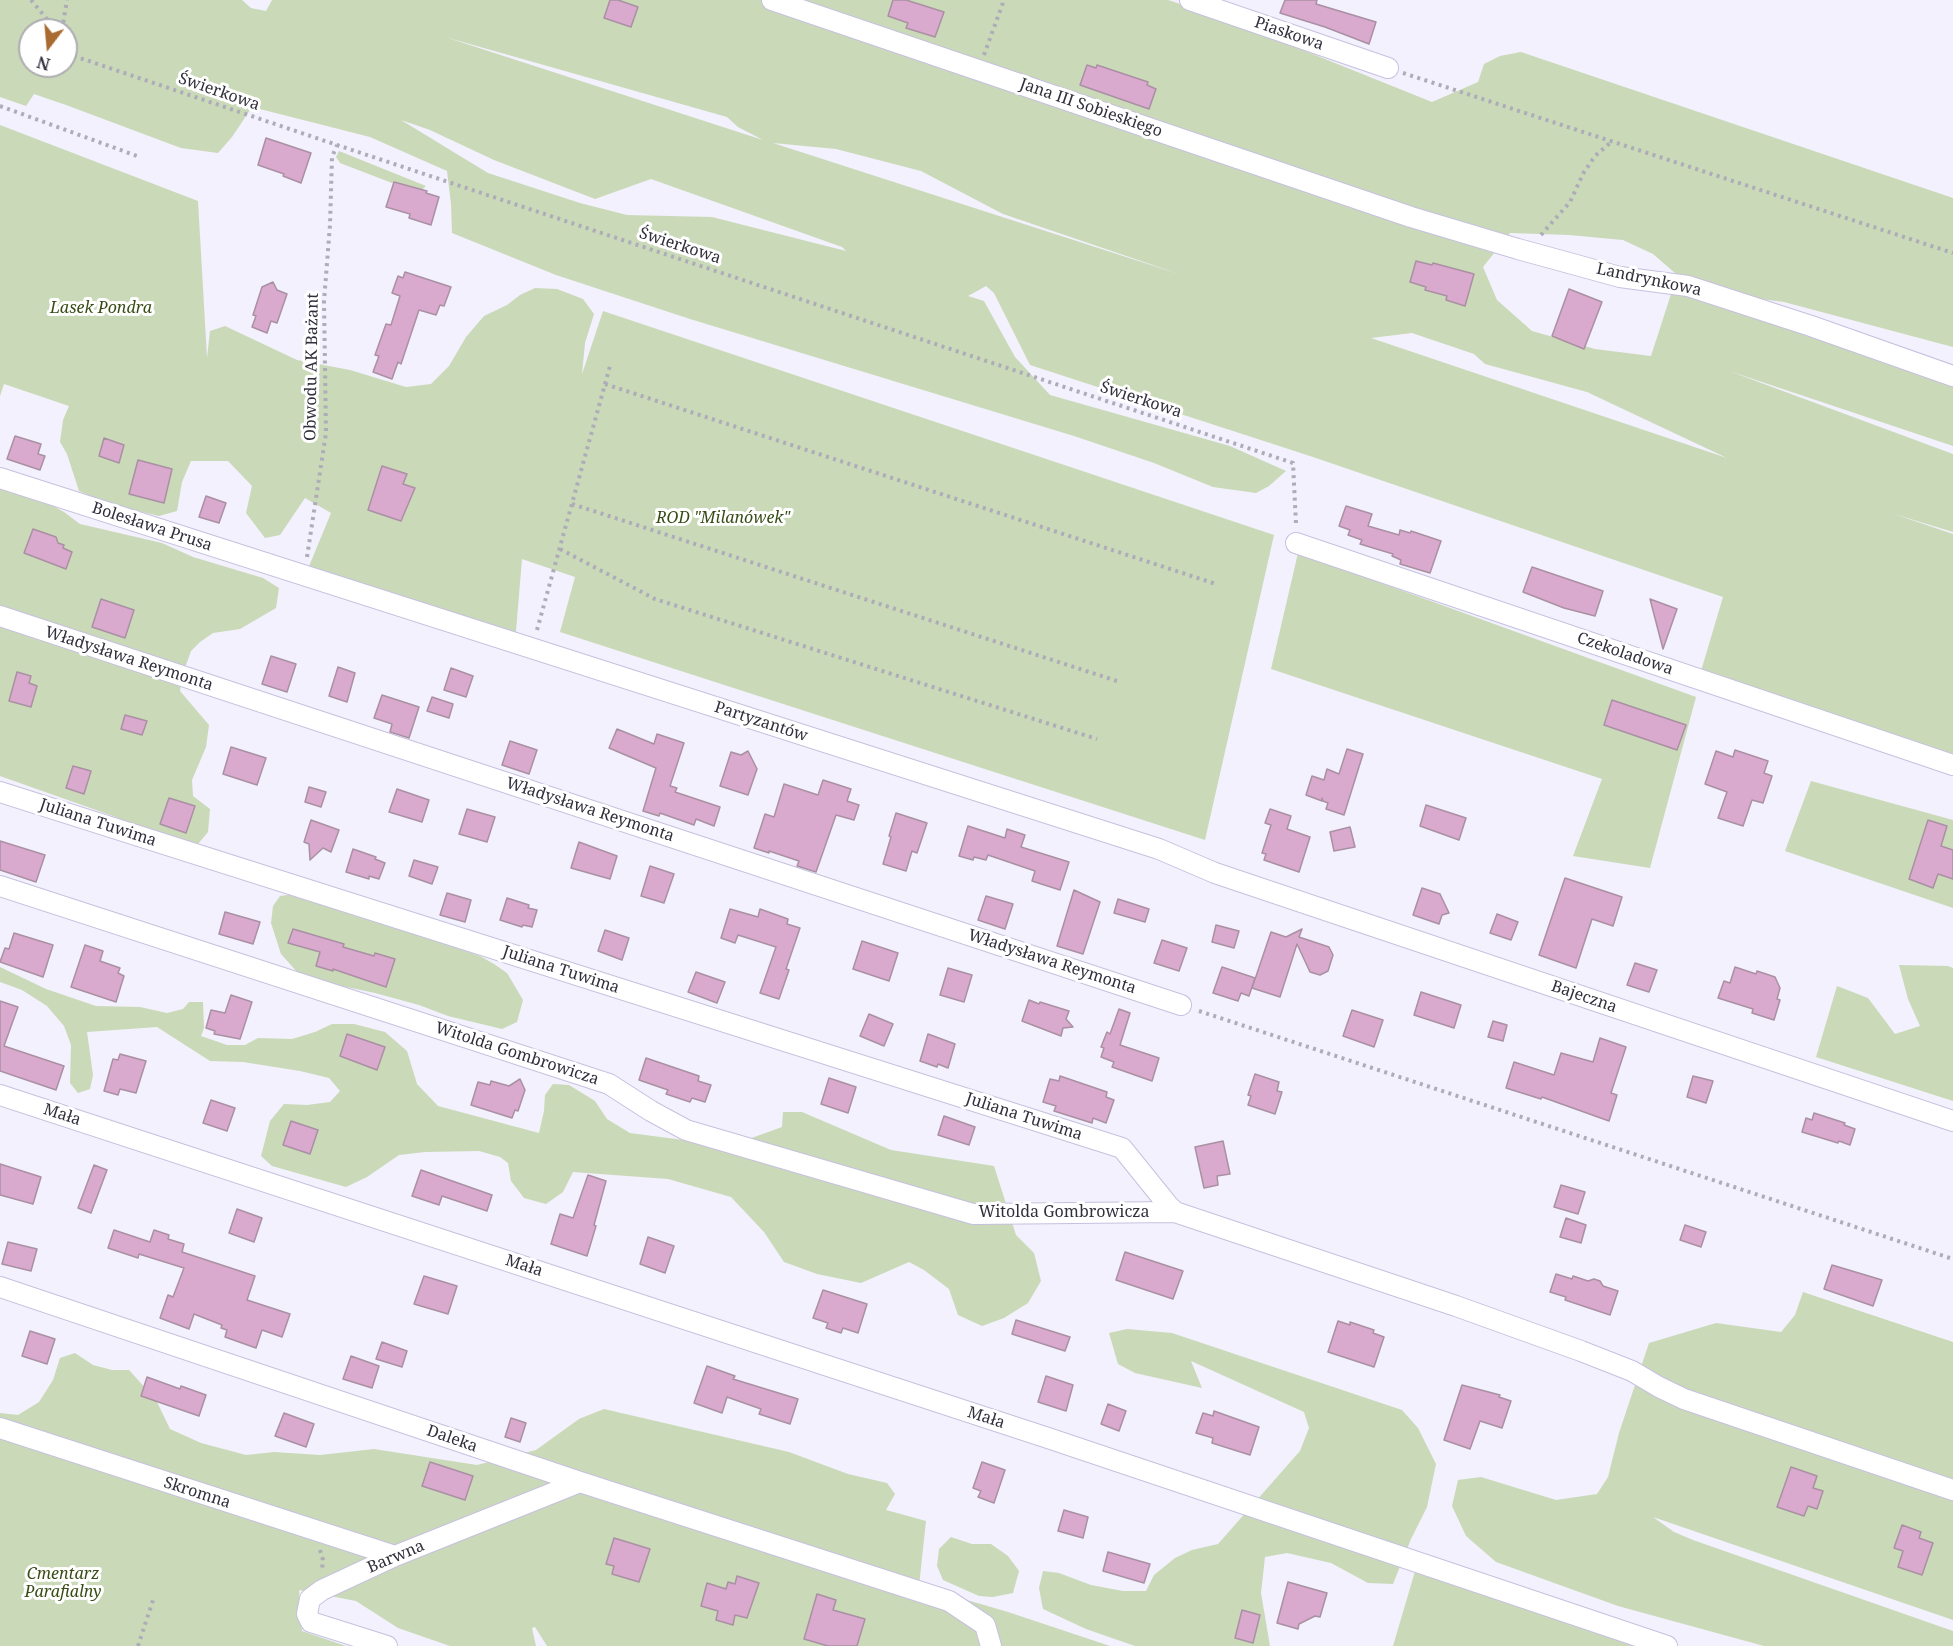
<!DOCTYPE html>
<html>
<head>
<meta charset="utf-8">
<style>
	body { margin:0 }
	#map { position:relative; width:1953px; height:1646px; overflow:hidden; background:#f2f1fd; font-family:"Noto Serif",serif }
	canvas { display:block }
	.north { position:absolute; left:18px; top:18px; width:60px; height:60px; box-sizing:border-box; background:#fff; border:2px solid #adacb1; border-radius:50%; rotate:196deg; font-size:16px; font-weight:700; line-height:24px; text-align:center; color:#312f3b }
	.north::after { content:''; display:block; margin:auto; width:21px; height:27px; background:#a96b30; clip-path:polygon(50% 0,100% 100%,50% 72%,0 100%) }
</style>
</head>
<body>
<div id="map">
<canvas width="1953" height="1646"></canvas>
<div class="north">N</div>
</div>
<script>
const c = document.querySelector('canvas').getContext('2d');
c.lineJoin = 'round';
function fill(path, color) { c.fillStyle = color; c.fill(path, 'evenodd'); }
const shape = rows => new Path2D(rows.map(r => 'M' + r).join(''));
function strokePath(path, color, width, dash) { c.strokeStyle = color; c.lineWidth = width; c.lineCap = dash ? 'butt' : 'round'; c.setLineDash(dash || []); c.stroke(path); }
function label(font, color, halo, rows, align = 'center') {
  c.font = font + ' "Noto Serif",serif'; c.lineWidth = 6; c.setLineDash([]); c.textBaseline = 'middle'; c.strokeStyle = halo; c.fillStyle = color; for (const [text, x, y, turn = 0] of rows) {
    c.save(); c.translate(x, y); c.rotate((+turn || 0) * Math.PI / 180); c.textAlign = isNaN(turn) ? turn : align; if (halo) c.strokeText(text, 0, 0); c.fillText(text, 0, 0); c.restore();
  }
}
fill(shape([
	[0,0,242,0,251,8,266,11,272,0,1168,0,1223,18,1432,102,1478,82,1484,64,1500,56,1521,52,1953,198,1953,347,1784,302,1722,294,1682,279,1653,254,1623,240,1569,235,1510,233,1483,267,1497,300,1532,331,1595,349,1651,356,1672,291,1836,342,1953,383,1953,446,1729,371,1953,454,1953,532,1894,514,1953,534,1953,758,1701,671,1723,597,1313,457,1030,365,994,293,986,286,968,296,984,301,1015,357,1050,395,1230,446,1286,471,1269,486,1256,493,1213,487,1154,463,1074,436,690,319,556,275,452,233,451,204,447,171,370,137,252,107,232,137,218,153,181,148,66,105,34,94,26,106,0,97],
	[30,30,66,30,66,66,30,66],
	[445,37,727,117,738,127,763,140],
	[401,120,430,130,494,160,595,199,651,179,842,247,846,251,712,217,627,215,580,203,488,173],
	[773,143,836,149,921,171,1003,214,1182,275],
	[1412,333,1474,354,1485,364,1587,392,1727,458,1371,338],
	[0,125,198,201,207,358,210,331,225,326,297,360,350,370,406,387,431,384,449,366,466,337,484,316,507,305,520,295,535,288,557,289,583,299,594,314,585,343,582,374,603,311,1274,535,1205,840,560,632,575,577,522,559,515,643,305,576,331,513,305,498,280,535,265,538,246,513,252,486,228,461,191,461,182,482,177,511,159,516,109,504,79,491,67,454,60,442,63,420,69,406,4,384,0,396],
	[339,151,426,186,418,193,340,163,336,157],
	[0,484,39,498,64,512,80,524,162,543,193,557,263,578,279,588,276,608,240,629,213,633,200,642,191,651,182,676,180,691,209,725,206,747,192,780,193,796,210,809,208,832,198,844,185,845,113,816,0,776],
	[1298,553,1696,697,1650,868,1573,856,1602,779,1271,669],
	[1811,781,1953,820,1953,908,1785,851],
	[294,894,304,895,354,915,437,941,480,956,494,964,507,973,523,1000,517,1022,502,1029,448,1016,419,1005,375,993,337,985,298,973,281,954,271,923,273,906,280,896],
	[1899,965,1948,966,1953,968,1953,1101,1816,1057,1837,986,1868,998,1895,1034,1920,1026,1908,999],
	[0,967,46,989,96,1006,140,1007,167,1013,183,1009,189,1002,203,1002,204,1028,201,1036,227,1045,245,1045,258,1038,292,1039,315,1032,332,1024,354,1024,385,1032,407,1051,417,1084,438,1106,539,1133,544,1111,545,1095,553,1084,569,1085,595,1101,607,1119,630,1133,714,1144,735,1144,782,1127,783,1112,802,1112,891,1150,994,1166,1016,1235,1034,1253,1041,1281,1028,1303,1004,1318,982,1326,958,1315,949,1289,924,1270,909,1262,861,1283,817,1274,784,1262,764,1232,731,1197,668,1179,573,1172,563,1192,546,1204,524,1198,511,1181,508,1163,500,1157,479,1151,425,1152,399,1155,367,1177,346,1187,272,1166,261,1156,270,1121,284,1104,307,1105,330,1102,340,1091,329,1078,300,1071,243,1062,210,1061,157,1027,87,1032,93,1075,90,1089,78,1093,70,1083,71,1045,64,1026,47,1006,22,990,0,982],
	[1803,1292,1953,1342,1953,1620,1653,1517,1674,1532,1693,1540,1953,1631,1953,1646,1764,1646,1618,1606,1496,1562,1466,1536,1452,1506,1458,1480,1481,1477,1556,1500,1597,1494,1608,1477,1619,1433,1649,1343,1716,1323,1781,1332,1795,1315],
	[1127,1329,1172,1333,1402,1410,1418,1428,1436,1464,1427,1507,1411,1539,1393,1584,1368,1583,1331,1563,1287,1553,1265,1557,1261,1593,1270,1646,1135,1646,1086,1629,1043,1609,1039,1588,1043,1571,1059,1573,1091,1585,1123,1591,1146,1591,1154,1575,1175,1558,1192,1550,1218,1544,1300,1451,1309,1428,1304,1412,1191,1361,1202,1388,1135,1373,1118,1364,1109,1333],
	[75,1353,93,1365,112,1370,129,1370,156,1400,170,1429,201,1443,246,1455,274,1452,320,1455,374,1449,477,1465,536,1450,579,1419,604,1409,789,1452,848,1474,887,1483,895,1494,886,1510,926,1521,919,1586,1008,1612,1110,1646,547,1646,535,1627,532,1628,536,1646,450,1646,398,1628,356,1601,299,1590,302,1631,346,1646,0,1646,0,1413,18,1415,39,1402,53,1380,60,1358],
	[951,1537,972,1544,991,1544,1008,1556,1019,1571,1013,1593,993,1597,979,1596,943,1580,937,1566,939,1549],
	[1416,1568,1637,1646,1393,1646]
]), '#cad9b8');
const building = shape([
	[610,0,618,0,638,7,631,27,604,18,610,0],
	[893,0,906,0,944,12,935,37,906,28,908,23,888,16,893,0],
	[1285,0,1317,0,1316,4,1376,22,1369,44,1325,27,1280,13,1285,0],
	[1087,65,1096,68,1097,65,1148,82,1147,85,1156,89,1149,109,1080,85,1087,65],
	[266,138,311,153,301,183,283,176,284,174,258,165,266,138],
	[394,182,427,191,426,193,439,197,431,225,409,218,410,214,386,207,394,182],
	[1416,261,1432,265,1433,263,1474,274,1465,306,1446,300,1447,296,1425,290,1426,287,1410,282,1416,261],
	[405,272,451,287,444,306,440,305,436,315,419,310,401,364,398,362,392,379,373,372,379,356,375,355,386,324,391,325,400,296,392,293,398,276,403,278,405,272],
	[273,282,277,290,287,294,277,323,271,321,267,333,252,327,256,316,253,315,262,287,273,282],
	[1569,289,1602,302,1584,349,1552,336,1569,289],
	[15,436,41,444,38,454,45,456,40,470,7,459,15,436],
	[104,438,124,445,119,463,99,456,104,438],
	[138,460,172,469,164,503,129,494,138,460],
	[382,466,407,474,403,484,415,488,401,521,368,510,382,466],
	[206,496,226,503,219,523,199,517,206,496],
	[1346,506,1372,514,1368,526,1399,535,1400,530,1410,533,1411,531,1441,541,1430,573,1400,564,1401,560,1392,556,1393,554,1360,544,1362,540,1348,535,1350,530,1339,526,1346,506],
	[33,529,56,537,58,543,64,545,63,548,72,552,66,569,24,553,33,529],
	[1532,567,1603,591,1595,616,1564,608,1523,592,1532,567],
	[101,599,134,610,125,638,92,627,101,599],
	[1650,599,1677,609,1663,649,1650,599],
	[271,656,296,664,287,692,262,684,271,656],
	[338,667,355,673,347,702,329,696,338,667],
	[451,668,473,676,466,697,444,690,451,668],
	[17,672,31,676,29,683,37,686,31,707,9,701,17,672],
	[382,695,419,707,409,738,390,732,392,724,374,718,382,695],
	[432,697,453,704,449,718,427,711,432,697],
	[1612,700,1686,725,1677,750,1604,725,1612,700],
	[125,715,147,721,142,735,121,729,125,715],
	[617,729,654,744,657,734,684,743,670,786,677,788,675,792,720,807,714,826,696,819,694,825,660,813,659,816,643,811,656,768,609,748,617,729],
	[510,741,537,750,529,774,502,765,510,741],
	[231,747,266,758,257,785,223,774,231,747],
	[1347,749,1363,754,1344,815,1326,809,1328,803,1323,801,1322,798,1322,801,1306,795,1312,776,1324,780,1327,769,1339,774,1347,749],
	[1735,750,1768,761,1764,773,1772,776,1763,803,1752,800,1743,826,1718,818,1727,792,1705,784,1716,751,1733,757,1735,750],
	[748,751,757,769,748,795,720,786,731,752,741,755,748,751],
	[73,766,91,771,84,794,66,788,73,766],
	[823,780,851,789,847,801,859,805,854,820,836,815,816,872,797,866,799,861,769,851,769,853,754,848,765,814,774,817,784,784,818,795,823,780],
	[309,787,326,792,321,807,305,802,309,787],
	[397,789,429,800,422,822,389,812,397,789],
	[169,798,195,806,186,833,160,824,169,798],
	[1426,805,1466,818,1459,840,1420,826,1426,805],
	[467,809,495,817,487,842,459,834,467,809],
	[1270,809,1291,816,1287,829,1310,837,1299,872,1264,860,1266,854,1262,853,1271,825,1265,823,1270,809],
	[896,813,927,823,917,853,912,851,906,871,883,864,891,837,889,836,896,813],
	[311,820,339,830,331,852,323,848,310,860,309,844,304,842,311,820],
	[1928,820,1947,826,1941,846,1953,850,1953,879,1938,874,1933,888,1909,879,1928,820],
	[968,826,1005,838,1007,829,1025,835,1021,847,1069,862,1060,890,1032,881,1035,871,988,855,986,860,974,857,973,860,959,856,968,826],
	[1350,827,1355,847,1334,851,1330,832,1350,827],
	[0,841,45,855,36,882,0,870,0,841],
	[579,842,617,856,610,879,571,868,579,842],
	[353,849,376,857,375,859,385,863,379,879,369,876,369,879,346,872,353,849],
	[414,860,438,867,432,884,409,876,414,860],
	[650,866,674,874,664,903,641,896,650,866],
	[1565,878,1622,897,1613,926,1592,919,1576,968,1539,955,1565,878],
	[1422,888,1440,894,1449,913,1442,915,1439,924,1413,915,1422,888],
	[1074,890,1100,902,1083,954,1057,946,1074,890],
	[447,893,471,900,465,922,440,915,447,893],
	[986,896,1013,904,1005,929,978,920,986,896],
	[507,898,529,905,528,908,537,910,532,927,523,925,522,927,500,920,507,898],
	[1118,899,1149,909,1145,922,1114,913,1118,899],
	[730,909,758,917,760,909,788,919,787,924,800,928,786,969,789,970,779,999,760,993,776,947,738,935,735,943,721,938,730,909],
	[225,912,260,922,253,944,219,934,225,912],
	[1497,914,1518,922,1511,940,1490,933,1497,914],
	[1216,925,1239,931,1234,948,1212,942,1216,925],
	[293,929,344,944,343,947,374,956,375,953,395,959,386,987,333,969,333,971,316,966,320,952,288,943,293,929],
	[1302,929,1299,937,1329,947,1333,955,1328,971,1320,975,1310,972,1297,944,1280,997,1252,988,1271,932,1286,937,1302,929],
	[605,930,629,938,622,960,598,951,605,930],
	[14,933,53,945,43,977,0,962,5,948,9,949,14,933],
	[1162,940,1187,948,1179,971,1154,963,1162,940],
	[862,941,898,953,889,981,853,969,862,941],
	[85,945,103,951,100,961,120,968,118,973,124,976,116,1002,71,987,85,945],
	[1635,963,1657,970,1649,992,1627,985,1635,963],
	[1222,967,1255,978,1249,996,1241,993,1238,1001,1213,993,1222,967],
	[1735,967,1756,974,1757,971,1775,977,1780,988,1777,999,1780,1000,1774,1020,1752,1013,1753,1009,1718,998,1724,981,1730,983,1735,967],
	[948,968,972,975,964,1002,940,995,948,968],
	[696,972,725,982,717,1003,688,992,696,972],
	[1421,992,1461,1005,1454,1028,1414,1015,1421,992],
	[231,995,252,1002,240,1039,214,1034,215,1031,206,1028,211,1010,225,1013,231,995],
	[1029,1000,1039,1004,1040,1002,1069,1011,1066,1019,1073,1027,1063,1028,1061,1036,1022,1021,1029,1000],
	[0,1001,18,1007,4,1046,64,1066,56,1090,0,1071,0,1001],
	[1119,1009,1130,1013,1120,1045,1159,1058,1152,1081,1112,1067,1114,1062,1101,1057,1104,1048,1101,1047,1107,1032,1110,1034,1119,1009],
	[1352,1010,1383,1020,1374,1047,1343,1036,1352,1010],
	[869,1014,893,1024,884,1046,860,1036,869,1014],
	[1493,1021,1507,1025,1503,1041,1488,1037,1493,1021],
	[347,1034,385,1047,377,1070,340,1056,347,1034],
	[928,1034,955,1044,948,1068,938,1064,937,1067,920,1061,928,1034],
	[1600,1038,1626,1047,1611,1093,1617,1095,1609,1121,1542,1097,1541,1099,1506,1088,1514,1062,1554,1075,1561,1053,1593,1062,1600,1038],
	[120,1054,146,1061,136,1093,120,1089,118,1095,104,1091,113,1059,118,1060,120,1054],
	[646,1058,699,1076,698,1081,711,1085,705,1102,692,1098,690,1102,666,1094,668,1090,639,1080,646,1058],
	[1255,1074,1279,1082,1277,1091,1282,1092,1275,1114,1248,1105,1251,1096,1248,1095,1255,1074],
	[1060,1076,1107,1092,1106,1097,1114,1100,1106,1123,1093,1118,1092,1123,1054,1111,1056,1106,1043,1102,1050,1079,1059,1081,1060,1076],
	[1693,1076,1713,1081,1706,1103,1687,1097,1693,1076],
	[829,1078,856,1087,848,1113,821,1104,829,1078],
	[520,1079,525,1090,518,1111,515,1110,512,1118,471,1105,478,1082,490,1085,491,1081,509,1086,520,1079],
	[211,1100,235,1108,227,1131,203,1123,211,1100],
	[1814,1113,1845,1123,1844,1125,1855,1129,1850,1145,1839,1141,1838,1143,1802,1132,1806,1118,1812,1120,1814,1113],
	[944,1116,975,1127,969,1145,938,1135,944,1116],
	[291,1121,318,1130,310,1154,283,1145,291,1121],
	[1223,1141,1230,1174,1217,1176,1218,1185,1204,1188,1195,1147,1223,1141],
	[0,1164,41,1177,33,1204,0,1195,0,1164],
	[94,1165,107,1170,91,1213,78,1208,94,1165],
	[421,1170,492,1195,487,1211,442,1196,439,1205,412,1196,421,1170],
	[588,1175,606,1181,594,1225,596,1226,587,1256,551,1244,560,1214,573,1218,588,1175],
	[1561,1185,1585,1192,1578,1214,1554,1207,1561,1185],
	[237,1209,262,1218,254,1242,229,1233,237,1209],
	[1566,1218,1586,1225,1581,1243,1560,1237,1566,1218],
	[1685,1225,1706,1232,1701,1247,1680,1240,1685,1225],
	[114,1230,150,1242,154,1230,169,1235,168,1239,184,1244,182,1252,255,1276,247,1300,290,1314,282,1337,262,1330,256,1348,225,1337,227,1330,221,1328,222,1325,194,1314,189,1329,160,1318,168,1295,173,1297,184,1268,139,1254,138,1258,108,1248,114,1230],
	[648,1237,674,1246,665,1273,640,1264,648,1237],
	[8,1242,37,1249,31,1271,2,1264,8,1242],
	[1125,1252,1183,1271,1173,1299,1116,1280,1125,1252],
	[1832,1265,1882,1280,1873,1306,1824,1289,1832,1265],
	[1556,1274,1572,1279,1573,1276,1588,1281,1594,1279,1600,1281,1603,1286,1618,1291,1610,1315,1565,1300,1566,1297,1550,1292,1556,1274],
	[424,1276,457,1286,448,1314,414,1304,424,1276],
	[823,1290,867,1304,858,1333,843,1328,841,1333,826,1328,828,1323,813,1318,823,1290],
	[1016,1320,1070,1337,1065,1351,1012,1334,1016,1320],
	[1338,1321,1350,1325,1350,1322,1374,1330,1373,1333,1384,1337,1374,1367,1328,1352,1338,1321],
	[30,1331,55,1339,47,1364,22,1356,30,1331],
	[382,1342,407,1351,402,1367,376,1359,382,1342],
	[351,1356,379,1366,372,1388,343,1379,351,1356],
	[707,1366,735,1376,733,1379,798,1399,790,1424,759,1414,761,1409,727,1397,722,1413,694,1403,707,1366],
	[1046,1376,1073,1385,1066,1411,1038,1402,1046,1376],
	[147,1377,180,1389,181,1386,206,1395,199,1416,141,1396,147,1377],
	[1462,1385,1500,1395,1499,1397,1511,1401,1502,1428,1480,1421,1470,1449,1444,1440,1462,1385],
	[1108,1404,1126,1411,1119,1431,1101,1424,1108,1404],
	[1214,1411,1259,1427,1250,1455,1212,1443,1213,1438,1196,1433,1203,1413,1213,1416,1214,1411],
	[284,1413,314,1424,306,1447,275,1436,284,1413],
	[511,1418,526,1423,520,1442,505,1437,511,1418],
	[430,1462,473,1476,465,1500,422,1486,430,1462],
	[982,1462,1005,1470,994,1503,978,1497,981,1491,973,1488,982,1462],
	[1791,1467,1817,1476,1813,1488,1823,1491,1817,1509,1808,1506,1804,1516,1777,1507,1791,1467],
	[1064,1510,1088,1517,1083,1538,1058,1531,1064,1510],
	[1902,1525,1921,1532,1919,1538,1933,1543,1922,1575,1898,1567,1903,1551,1894,1548,1902,1525],
	[614,1538,650,1549,639,1582,612,1574,614,1566,606,1564,614,1538],
	[1108,1552,1150,1564,1144,1583,1103,1571,1108,1552],
	[737,1576,759,1583,747,1618,735,1615,733,1625,716,1620,718,1611,701,1606,707,1583,726,1589,728,1582,735,1584,737,1576],
	[1288,1582,1327,1593,1320,1617,1315,1616,1299,1624,1298,1629,1277,1623,1288,1582],
	[817,1594,836,1600,833,1610,865,1619,857,1646,828,1646,804,1639,817,1594],
	[1242,1610,1260,1615,1253,1643,1235,1638,1242,1610]
]);
fill(building, '#daa9ce');
strokePath(building, '#aa90a3', 1.5);
const minor = shape([
	[772,0,1411,217,1518,249,1620,277,1688,286,1811,326,1953,376],
	[1190,0,1388,68],
	[0,478,1159,849,1215,873,1953,1121],
	[1296,543,1953,765],
	[0,616,1181,1005],
	[0,792,1122,1148,1168,1205,1175,1212,1456,1306,1581,1351,1632,1371,1659,1387,1684,1399,1953,1490],
	[0,886,609,1084,651,1111,686,1130,973,1214,1175,1212],
	[0,1095,1048,1438,1667,1646],
	[0,1287,580,1482,949,1601,985,1625,991,1646],
	[0,1428,395,1556],
	[387,1646,311,1622,307,1614,310,1599,322,1590,395,1556,580,1482]
]);
strokePath(minor, '#c6c1df', 22);
strokePath(shape([
	[31,0,56,30],
	[62,30,67,0],
	[66,43,74,56,337,145,1293,463,1296,524],
	[984,55,1004,0],
	[1403,73,1953,253],
	[0,106,137,156],
	[1541,235,1570,202,1584,172,1595,156,1611,142],
	[605,384,1216,584],
	[572,504,1117,681],
	[560,549,655,599,1097,739],
	[307,557,326,433,324,301,330,225,332,157,337,145],
	[537,630,610,366],
	[1199,1011,1953,1259],
	[320,1550,323,1560,322,1569],
	[138,1646,154,1597]
]), '#adacb8', 4, [3, 4.5]);
strokePath(minor, '#fff', 20);
label('16px', '#312f3b', '#fff', [
	["Piaskowa",1289,34,19],
	["Świerkowa",219,92,19],
	["Jana III Sobieskiego",1091,108,19],
	["Świerkowa",680,246,18],
	["Landrynkowa",1649,280,12],
	["Obwodu AK Bażant",312,367,-89],
	["Świerkowa",1141,400,18],
	["Bolesława Prusa",152,527,18],
	["Czekoladowa",1625,654,19],
	["Władysława Reymonta",129,659,18],
	["Partyzantów",761,722,18],
	["Władysława Reymonta",590,810,18],
	["Juliana Tuwima",98,823,18],
	["Władysława Reymonta",1052,962,18],
	["Juliana Tuwima",561,970,18],
	["Bajeczna",1584,997,19],
	["Witolda Gombrowicza",517,1054,18],
	["Mała",62,1115,18],
	["Juliana Tuwima",1024,1117,18],
	["Witolda Gombrowicza",1064,1212],
	["Mała",524,1266,18],
	["Mała",986,1418,18],
	["Daleka",452,1439,19],
	["Skromna",197,1493,18],
	["Barwna",396,1557,-23]
]);
label('italic 16px', '#374c14', '#fff', [
	["Lasek Pondra",101,308],
	["ROD \"Milanówek\"",723,518],
	["Cmentarz",63,1574],
	["Parafialny",63,1592]
]);
</script>
</body>
</html>
